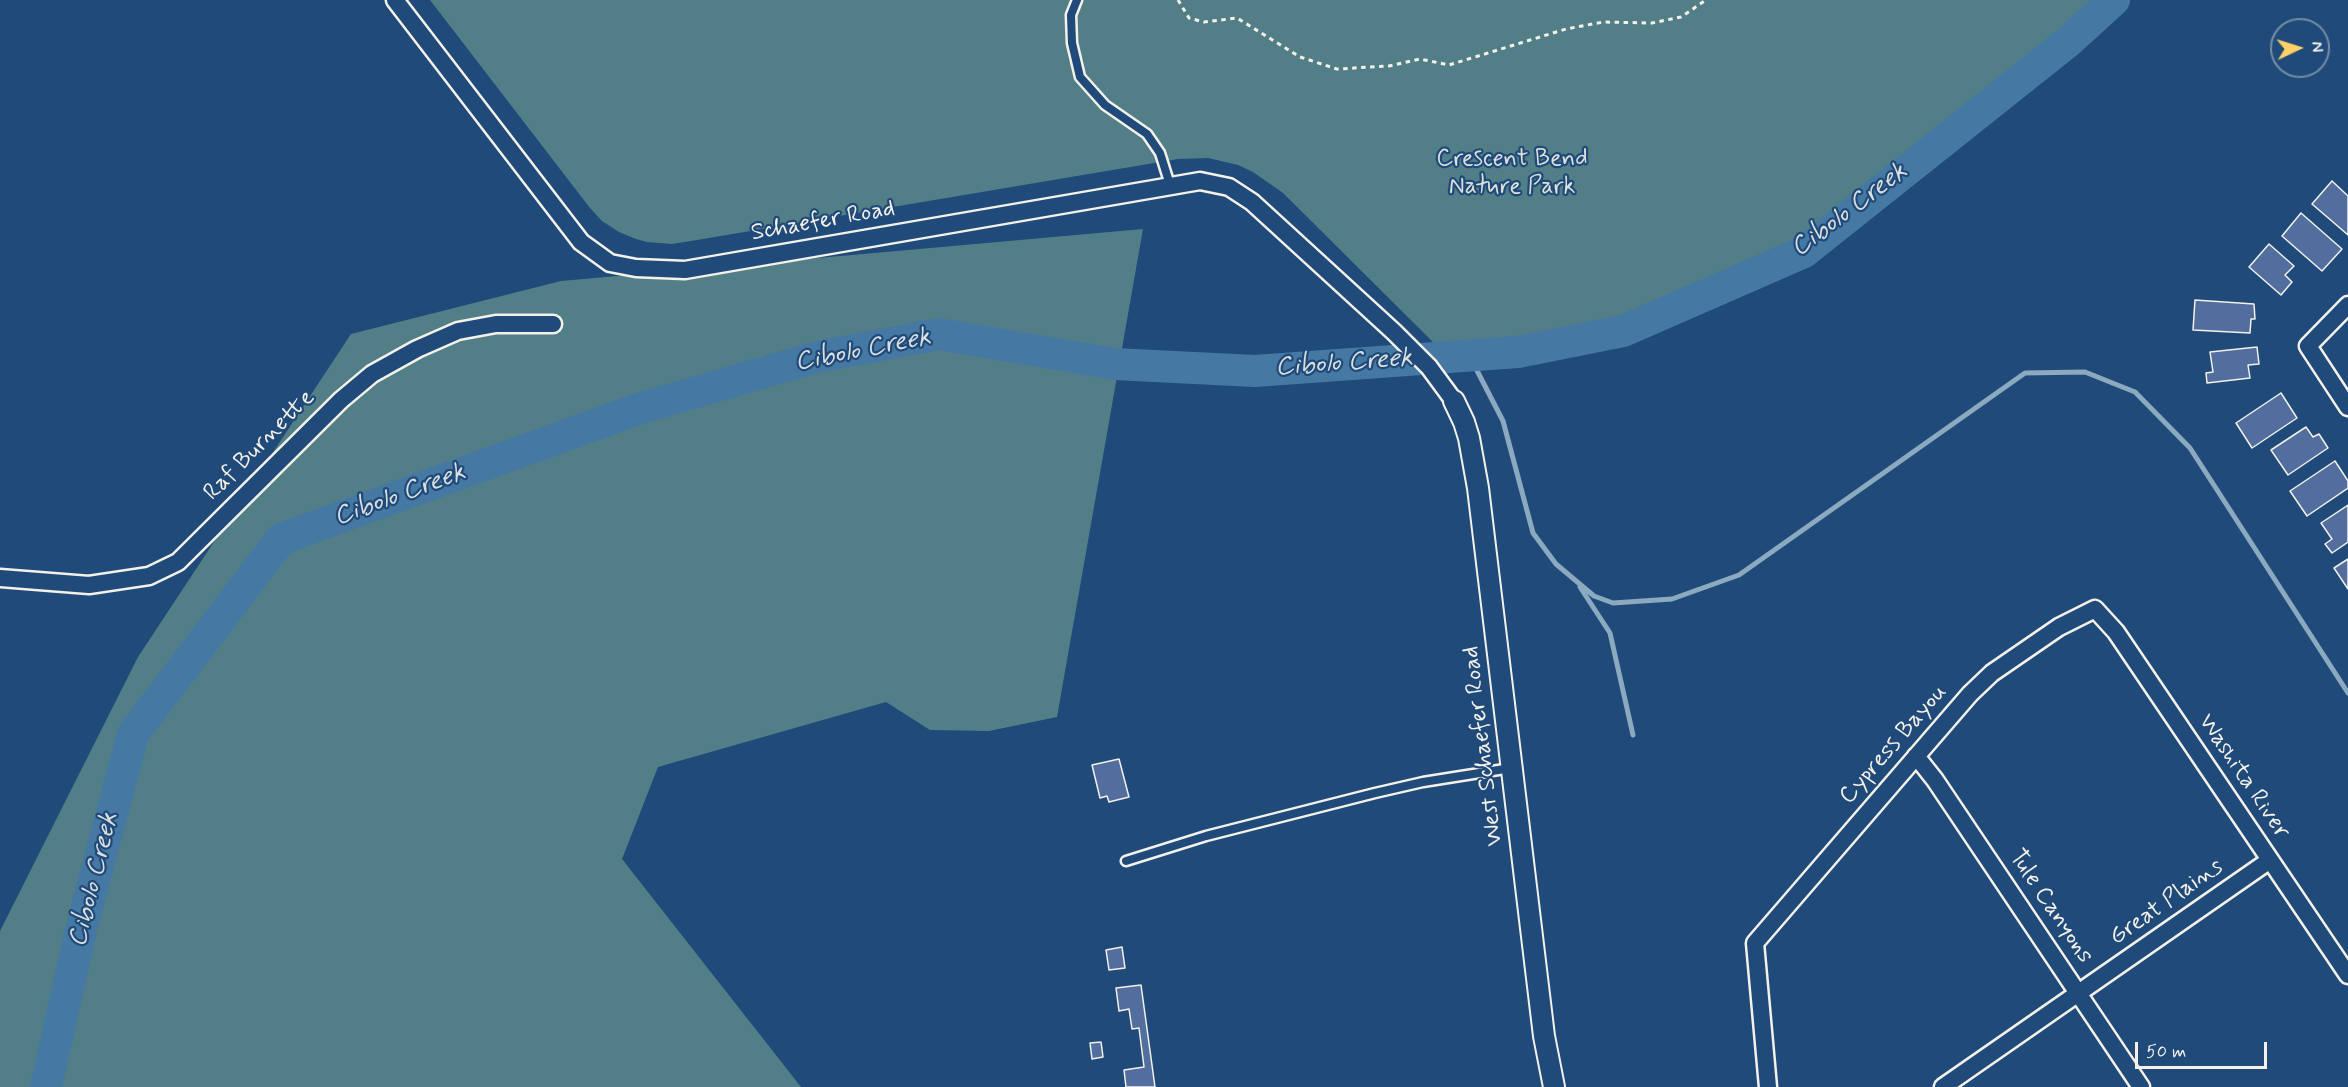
<!DOCTYPE html>
<html>
<head>
<meta charset="utf-8">
<style>
	body { margin:0 }
	#map { position:relative; width:2348px; height:1087px; overflow:hidden; background:#1f4a7a; font-family:Mynerve,sans-serif }
	canvas { display:block }
	.north { position:absolute; left:2270px; top:18px; width:60px; height:60px; box-sizing:border-box; background:#1f4a7a; border:2px solid #748da6; border-radius:50%; rotate:86deg; font-size:16px; font-weight:700; line-height:24px; text-align:center; color:#f4f1e8 }
	.north::after { content:''; display:block; margin:auto; width:21px; height:27px; background:#ffd166; clip-path:polygon(50% 0,100% 100%,50% 72%,0 100%) }
	.scale { position:absolute; left:2135px; top:1042px; width:132px; height:27px; box-sizing:border-box; border:3px solid #f4f1e8; border-top:0; padding-left:8px; font-size:18px; line-height:21px; white-space:nowrap; color:#f4f1e8; -webkit-text-stroke:4px #1f4a7a; paint-order:stroke }
</style>
</head>
<body>
<div id="map">
<canvas width="2348" height="1087"></canvas>
<div class="north">N</div>
<div class="scale">50 m</div>
</div>
<script>
const c = document.querySelector('canvas').getContext('2d');
c.lineJoin = 'round';
function fill(path, color) { c.fillStyle = color; c.fill(path, 'evenodd'); }
const shape = rows => new Path2D(rows.map(r => 'M' + r).join(''));
function strokePath(path, color, width, dash) { c.strokeStyle = color; c.lineWidth = width; c.lineCap = dash ? 'butt' : 'round'; c.setLineDash(dash || []); c.stroke(path); }
function label(font, color, halo, rows, align = 'center') {
  c.font = font + ' Mynerve,sans-serif'; c.lineWidth = 4.5; c.setLineDash([]); c.textBaseline = 'middle'; c.strokeStyle = halo; c.fillStyle = color; for (const [text, x, y, turn = 0] of rows) {
    c.save(); c.translate(x, y); c.rotate((+turn || 0) * Math.PI / 180); c.textAlign = isNaN(turn) ? turn : align; if (halo) c.strokeText(text, 0, 0); c.fillText(text, 0, 0); c.restore();
  }
}
fill(shape([
	[430,0,2116,0,2069,41,1804,252,1623,331,1518,352,1448,357,1283,193,1253,172,1238,165,1208,158,1178,159,691,241,672,244,647,242,636,239,619,232,602,221,590,208],
	[1143,229,1057,717,989,731,930,730,886,702,658,767,622,859,801,1087,0,1087,0,931,138,657,351,334,561,281]
]), '#527f87');
strokePath(shape([
	[1469,355,1503,421,1533,533,1556,564,1594,596,1613,603,1672,599,1739,575,2025,373,2085,372,2135,392,2190,448,2348,693],
	[1580,587,1610,633,1633,735]
]), '#8ba9bf', 5);
strokePath(shape([
	[46,1087,81,930,133,734,281,539,638,409,817,357,939,334,1114,364,1255,371,1518,352,1623,331,1804,252,2069,41,2114,0]
]), '#4579a3', 32);
const building = shape([
	[2332,181,2348,196,2348,235,2312,204,2332,181],
	[2301,213,2342,249,2322,271,2282,236,2301,213],
	[2269,244,2294,266,2285,275,2292,282,2281,295,2249,267,2269,244],
	[2195,300,2254,304,2255,319,2251,319,2250,333,2193,330,2195,300],
	[2257,347,2259,364,2248,365,2250,378,2207,383,2206,373,2213,372,2210,352,2257,347],
	[2281,393,2297,418,2252,448,2236,423,2281,393],
	[2306,427,2313,437,2319,434,2328,448,2288,475,2271,450,2306,427],
	[2335,461,2348,481,2348,488,2307,516,2290,491,2335,461],
	[2348,505,2348,542,2332,553,2325,544,2332,539,2321,523,2348,505],
	[2348,559,2348,589,2334,568,2348,559],
	[1119,759,1129,797,1109,802,1107,796,1100,798,1092,765,1119,759],
	[1122,947,1125,968,1109,970,1106,950,1122,947],
	[1141,985,1155,1087,1126,1087,1124,1070,1144,1067,1139,1028,1132,1029,1129,1009,1119,1011,1116,988,1141,985],
	[1101,1042,1103,1057,1092,1059,1090,1043,1101,1042]
]);
fill(building, '#516e9e');
strokePath(building, '#f4f1e8', 1.5);
const service = shape([
	[1077,0,1071,15,1072,43,1080,77,1105,105,1147,134,1160,153,1171,188],
	[1126,861,1206,836,1375,793,1423,782,1511,768]
]);
const minor = shape([
	[395,0,581,242,610,263,636,268,685,270,1200,181,1229,187,1252,202,1394,332,1429,367,1454,401],
	[2348,305,2308,346,2348,407],
	[0,578,89,585,149,576,178,562,341,400,372,374,417,349,458,331,496,324,553,324],
	[1916,756,1935,780,2141,1087],
	[1768,1087,1755,943,1970,694,1992,673,2059,627,2095,609,2116,632,2348,975],
	[1943,1087,2270,860]
]);
const tertiary = shape([
	[1454,401,1464,422,1469,438,1478,488,1544,1036,1554,1087]
]);
strokePath(service, '#f4f1e8', 13);
strokePath(minor, '#f4f1e8', 21);
strokePath(tertiary, '#f4f1e8', 24);
strokePath(shape([
	[1178,0,1189,18,1204,22,1237,18,1300,57,1337,69,1389,66,1420,59,1449,65,1566,29,1603,22,1652,23,1681,17,1706,0]
]), '#f4f1e8', 3, [4.5, 4.5]);
strokePath(service, '#1f4a7a', 8);
strokePath(minor, '#1f4a7a', 16);
strokePath(tertiary, '#1f4a7a', 20);
label('24px', '#dce0d9', '#1f4a7a', [
	["Crescent Bend",1512,160],
	["Nature Park",1512,188]
]);
label('24px', '#f4f1e8', '#1f4a7a', [
	["Schaefer Road",823,222,-10],
	["Raf Burnette",260,446,-45],
	["Cypress Bayou",1894,745,-49],
	["West Schaefer Road",1484,746,-97],
	["Washita River",2243,777,56],
	["Great Plains",2167,903,-35],
	["Tule Canyons",2050,907,56]
]);
label('italic 26px', '#dadfde', '#1f4a7a', [
	["Cibolo Creek",1850,211,-37],
	["Cibolo Creek",863,351,-11],
	["Cibolo Creek",1344,364,-4],
	["Cibolo Creek",400,496,-20],
	["Cibolo Creek",95,880,-76]
]);
</script>
</body>
</html>
